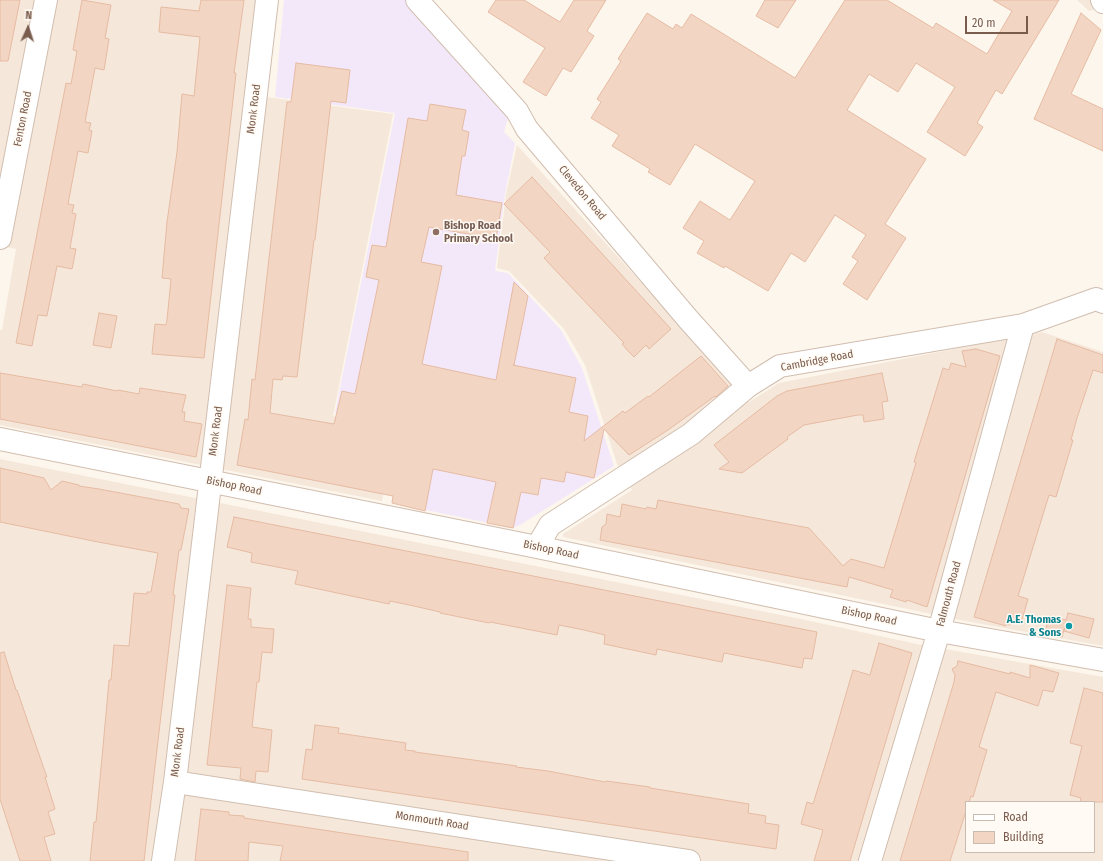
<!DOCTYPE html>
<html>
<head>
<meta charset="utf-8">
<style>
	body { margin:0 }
	#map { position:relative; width:1103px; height:861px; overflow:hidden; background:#fdf6ec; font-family:"Fira Sans Condensed",sans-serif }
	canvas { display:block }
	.legend { position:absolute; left:965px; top:801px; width:130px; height:52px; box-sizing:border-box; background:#fffaf3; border:1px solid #cabbb1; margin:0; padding:5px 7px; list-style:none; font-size:12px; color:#7a5c4d }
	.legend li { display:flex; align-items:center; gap:8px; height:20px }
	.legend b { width:20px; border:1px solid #cabbb1 }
	.north { position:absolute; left:8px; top:8px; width:40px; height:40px; -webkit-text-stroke:3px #fffaf3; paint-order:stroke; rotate:3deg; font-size:11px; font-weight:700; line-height:16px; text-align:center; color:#7a5c4d }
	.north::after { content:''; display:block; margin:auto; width:14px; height:18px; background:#7a5c4d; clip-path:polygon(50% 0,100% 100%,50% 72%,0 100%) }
	.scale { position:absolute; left:965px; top:16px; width:63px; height:18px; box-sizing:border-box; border:2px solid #7a5c4d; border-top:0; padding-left:5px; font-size:12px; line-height:14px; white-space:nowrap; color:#7a5c4d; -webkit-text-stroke:3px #fffaf3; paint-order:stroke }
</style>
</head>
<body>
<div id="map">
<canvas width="1103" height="861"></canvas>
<ul class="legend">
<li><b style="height:5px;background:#fff"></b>Road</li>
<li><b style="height:11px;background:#f3d5c3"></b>Building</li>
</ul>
<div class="north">N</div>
<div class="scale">20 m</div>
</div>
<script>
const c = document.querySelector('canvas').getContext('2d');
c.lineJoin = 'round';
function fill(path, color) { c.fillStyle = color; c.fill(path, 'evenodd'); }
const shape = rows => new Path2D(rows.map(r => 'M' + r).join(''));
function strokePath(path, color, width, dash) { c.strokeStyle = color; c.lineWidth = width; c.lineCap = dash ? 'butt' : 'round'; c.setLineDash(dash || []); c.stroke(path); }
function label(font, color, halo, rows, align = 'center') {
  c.font = font + ' "Fira Sans Condensed",sans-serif'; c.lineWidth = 3; c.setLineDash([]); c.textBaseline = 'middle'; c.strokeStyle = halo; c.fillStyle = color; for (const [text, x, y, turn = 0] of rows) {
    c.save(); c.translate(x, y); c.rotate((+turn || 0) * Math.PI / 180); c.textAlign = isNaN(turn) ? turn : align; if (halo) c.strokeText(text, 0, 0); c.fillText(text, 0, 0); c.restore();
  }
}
fill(shape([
	[0,0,261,0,251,95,393,114,333,416,395,429,382,501,0,425,0,330,2,330,16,249,0,246],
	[1077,0,1103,0,1103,6,1089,11],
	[517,145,749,402,779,383,1042,332,1103,352,1103,646,960,620,563,537,563,534,632,490,617,464,585,365,564,329,509,271,497,268,506,194],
	[0,459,801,619,917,644,1103,677,1103,861,0,861],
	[966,802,1094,802,1094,852,966,852]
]), '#f5e8da');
fill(shape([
	[284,0,408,0,512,111,507,121,504,132,515,143,505,194,495,271,508,273,561,330,582,368,614,466,520,525,513,528,392,503,394,490,397,426,335,413,395,113,275,97]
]), '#f3e8fa');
const building = shape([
	[0,0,20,0,8,61,0,61,0,0],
	[82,0,111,5,105,38,109,39,104,70,95,68,85,122,91,123,89,130,92,131,88,153,78,151,68,204,74,205,72,213,76,214,70,248,76,249,72,269,57,266,47,316,38,315,32,346,16,343,66,83,71,84,77,51,73,50,82,0],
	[201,0,244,0,234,73,236,73,204,358,152,354,155,324,166,325,167,320,171,279,162,278,167,222,177,152,182,94,194,96,200,37,159,32,161,7,199,11,201,0],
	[496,0,524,0,560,22,574,0,606,0,587,31,594,36,571,72,563,68,546,96,523,82,545,48,488,12,496,0],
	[765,0,796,0,778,28,756,16,765,0],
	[845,0,887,0,933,28,936,23,987,54,1012,11,993,0,1059,0,1002,94,996,90,977,123,983,127,965,156,927,132,955,87,916,63,898,92,869,74,847,110,926,159,885,224,906,238,867,300,843,284,858,261,852,257,866,235,835,215,805,262,791,253,768,291,725,266,724,268,697,253,704,241,683,228,700,201,730,220,755,181,695,144,670,185,648,172,650,169,612,146,619,135,591,118,601,102,597,99,621,61,618,59,647,13,673,29,676,24,682,28,691,14,795,78,845,0],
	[1081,13,1101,30,1071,94,1103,109,1103,151,1034,119,1081,13],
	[296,63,350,70,346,103,331,101,315,240,314,240,297,377,283,376,282,380,273,379,270,413,334,424,342,391,355,394,379,280,366,277,372,245,386,247,408,118,427,121,430,104,466,110,462,130,469,132,465,156,462,156,456,195,502,203,496,239,429,227,421,262,442,266,422,364,496,380,514,282,528,296,514,365,513,365,576,378,569,412,588,416,584,441,623,411,625,413,648,396,649,397,701,356,728,386,716,397,715,396,668,430,629,455,604,429,594,478,566,472,564,482,541,478,538,495,521,492,513,528,487,523,496,482,433,469,425,511,392,503,393,496,237,465,245,419,248,420,252,379,255,380,287,102,291,102,296,63],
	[532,177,671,329,649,349,646,345,634,357,628,351,622,344,624,343,544,258,550,252,504,204,532,177],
	[99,313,117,316,111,348,93,345,99,313],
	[1057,339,1103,355,1103,373,1093,370,1077,418,1071,440,1073,440,1056,497,1049,495,1018,596,1028,599,1021,623,1011,621,1010,625,1006,624,1006,626,974,617,1057,339],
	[976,349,1000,356,927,607,907,600,906,602,890,597,893,590,849,577,847,587,600,540,602,527,606,524,607,514,620,517,622,504,646,509,647,507,656,509,658,500,809,528,843,566,851,559,884,568,916,463,914,462,943,368,949,370,951,363,966,367,962,351,976,349],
	[0,373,82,387,83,384,117,391,118,390,139,394,140,388,186,395,182,412,185,412,184,421,202,424,196,457,0,419,0,373],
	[882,373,888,401,882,402,884,419,864,422,863,415,858,415,804,425,787,437,788,439,742,473,719,469,729,462,714,445,777,396,787,391,882,373],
	[0,468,44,478,51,490,62,481,79,485,79,486,99,489,179,504,181,508,189,509,181,550,179,550,173,595,175,595,144,861,90,861,94,822,96,822,106,714,109,680,111,680,114,645,129,646,134,593,147,594,147,592,151,592,158,553,98,542,0,522,0,468],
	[234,517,817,632,812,659,804,658,802,668,724,653,722,662,657,649,656,655,604,644,605,635,584,630,559,625,557,635,490,622,489,623,440,613,440,612,414,606,390,601,389,604,295,584,298,571,251,562,252,553,227,547,234,517],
	[227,585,251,588,248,619,251,619,251,627,274,629,272,653,262,652,259,682,257,682,252,727,272,730,268,772,256,771,255,782,240,779,241,768,207,765,227,585],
	[1068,613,1094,619,1089,638,1064,631,1065,626,1062,637,1045,633,1049,616,1066,620,1068,613],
	[879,643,912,653,899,697,850,861,814,861,823,830,801,824,807,802,813,804,830,749,853,670,870,675,879,643],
	[4,652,16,690,17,690,43,766,47,777,45,777,55,809,48,812,55,834,44,837,51,861,20,861,0,799,0,653,4,652],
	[958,661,1010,674,1010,672,1030,678,1030,665,1059,673,1053,692,1043,690,1038,706,996,692,979,747,987,750,973,797,971,796,969,802,966,802,966,811,950,861,900,861,954,682,955,675,952,669,957,666,958,661],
	[1084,688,1103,693,1103,802,1080,802,1081,798,1070,795,1082,746,1070,743,1084,688],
	[315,725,339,728,338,733,406,743,405,750,415,751,415,752,517,766,516,767,548,771,605,782,606,781,650,787,650,788,749,804,748,813,766,816,765,823,779,825,776,849,302,779,306,749,312,750,315,725],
	[201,809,229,812,229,815,244,816,244,818,468,852,468,861,280,861,283,846,249,842,248,861,195,861,201,809]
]);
fill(building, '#f3d5c3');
strokePath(building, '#e6bba3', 1);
const minor = shape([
	[417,0,517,111,527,129,688,319,748,386],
	[1102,0,1103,2],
	[0,238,46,0],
	[0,439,537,547,939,631,1103,660],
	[537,547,550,525,691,434,748,386,780,366,1023,325,1096,299,1103,302],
	[175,782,689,861],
	[163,861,175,782,267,0],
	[870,861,939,631,1023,325]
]);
strokePath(minor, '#d1beb0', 24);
strokePath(minor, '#fff', 22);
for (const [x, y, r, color] of [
	[436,232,4,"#8d6e63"],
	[1069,626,4,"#0f9aa8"]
]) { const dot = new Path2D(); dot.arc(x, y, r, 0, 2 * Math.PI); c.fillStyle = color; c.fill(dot); strokePath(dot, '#fffaf3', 1.5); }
label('11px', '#7a5c4d', '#fffaf3', [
	["Monk Road",254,109,-83],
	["Fenton Road",23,119,-79],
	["Clevedon Road",582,193,50],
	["Cambridge Road",817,361,-11],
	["Monk Road",216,431,-83],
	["Bishop Road",234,486,12],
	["Bishop Road",551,550,12],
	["Falmouth Road",949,594,-75],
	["Bishop Road",869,616,12],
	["Monk Road",178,752,-83],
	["Monmouth Road",432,821,9]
]);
label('bold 11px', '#785e54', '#fffaf3', [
	["Bishop Road",444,226],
	["Primary School",444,239]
], 'left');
label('bold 11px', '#0d838f', '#fffaf3', [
	["A.E. Thomas",1061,620],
	["& Sons",1061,633]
], 'right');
</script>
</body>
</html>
